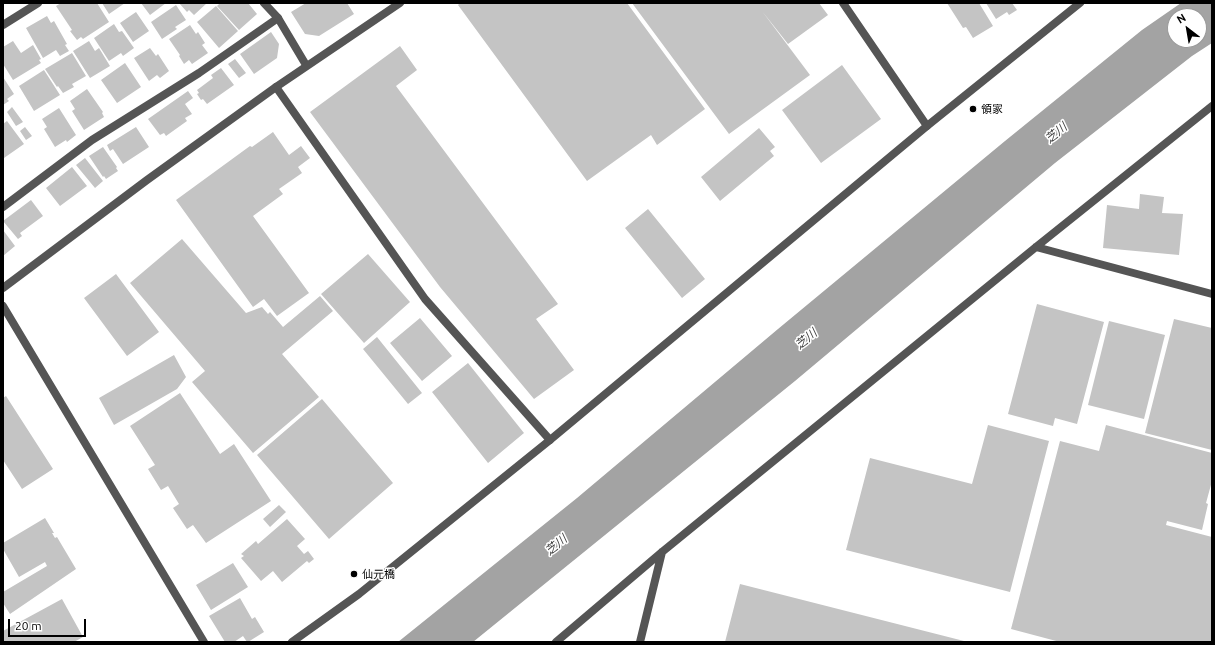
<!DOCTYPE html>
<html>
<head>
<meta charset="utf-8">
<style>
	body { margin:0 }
	#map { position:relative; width:1215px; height:645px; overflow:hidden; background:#fff; font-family:Ubuntu,sans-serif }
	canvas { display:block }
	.frame { position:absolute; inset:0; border:4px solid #000; pointer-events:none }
	.north { position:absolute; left:1167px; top:8px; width:40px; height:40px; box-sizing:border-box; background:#fff; border:1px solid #999; border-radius:50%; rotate:329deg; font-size:11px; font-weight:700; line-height:16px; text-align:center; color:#000 }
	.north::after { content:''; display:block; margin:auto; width:14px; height:18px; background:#000; clip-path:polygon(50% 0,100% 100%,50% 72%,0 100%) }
	.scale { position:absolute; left:8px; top:619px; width:78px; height:18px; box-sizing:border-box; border:2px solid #000; border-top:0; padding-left:5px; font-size:12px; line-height:14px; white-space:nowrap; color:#000; -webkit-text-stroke:3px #fff; paint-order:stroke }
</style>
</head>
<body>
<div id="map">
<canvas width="1215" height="645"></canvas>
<div class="frame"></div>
<div class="north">N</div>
<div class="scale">20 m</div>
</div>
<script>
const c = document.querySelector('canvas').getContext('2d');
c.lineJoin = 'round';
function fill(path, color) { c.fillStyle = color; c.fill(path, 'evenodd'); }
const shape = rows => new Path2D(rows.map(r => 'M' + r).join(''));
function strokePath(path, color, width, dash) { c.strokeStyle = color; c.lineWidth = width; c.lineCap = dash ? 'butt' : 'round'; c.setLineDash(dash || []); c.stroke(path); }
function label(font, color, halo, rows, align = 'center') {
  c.font = font + ' Ubuntu,"Noto Sans JP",sans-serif'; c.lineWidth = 3; c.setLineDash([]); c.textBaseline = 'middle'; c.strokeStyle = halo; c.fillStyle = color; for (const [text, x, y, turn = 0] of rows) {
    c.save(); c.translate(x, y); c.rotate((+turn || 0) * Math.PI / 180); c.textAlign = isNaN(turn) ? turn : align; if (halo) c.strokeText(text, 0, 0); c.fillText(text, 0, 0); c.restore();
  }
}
fill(shape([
	[1181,3,1212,3,1212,43,1192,56,1055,163,795,381,473,642,398,642,577,498,778,329,1005,141,1142,30],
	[1175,16,1199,16,1199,40,1175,40]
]), '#a3a3a3');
fill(shape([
	[61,3,97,3,109,22,83,39,81,37,77,40,70,31,72,30,56,6],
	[102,3,125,3,109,14],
	[141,3,166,3,150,15],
	[179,3,207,3,194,15,189,10,187,12],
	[220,3,248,3,257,14,239,30,217,6],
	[306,3,347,3,354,14,319,36,305,34,291,12],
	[460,3,627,3,705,109,657,145,651,135,587,181,458,5],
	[632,3,819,3,828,15,788,44,762,11,810,75,729,134],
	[947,3,979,3,993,26,973,38,966,27,963,28],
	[986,3,1012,3,1017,10,1009,15,1007,12,996,19],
	[176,5,186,20,175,27,177,29,162,39,151,22],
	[216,6,238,31,219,48,197,22],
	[136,12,149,31,133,42,120,23],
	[47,16,51,23,54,21,67,44,65,45,69,51,60,56,56,50,43,58,26,28],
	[114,24,119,32,122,31,134,48,123,56,121,53,109,61,94,38],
	[190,25,196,34,198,32,205,43,202,45,208,53,192,64,189,60,184,64,179,56,180,55,169,39],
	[271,32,279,44,277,58,254,74,240,54],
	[13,41,21,53,33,45,41,59,39,60,41,63,13,80,3,64,3,47],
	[89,41,95,51,99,48,110,66,90,78,73,51],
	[400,46,417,70,396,86,558,304,536,319,574,370,534,399,440,287,310,112],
	[150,48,156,56,158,54,169,71,160,78,157,75,149,81,134,58],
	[72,53,86,76,72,84,74,87,63,93,58,86,57,87,45,69],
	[235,59,246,73,239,78,228,64],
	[125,63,141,87,117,103,101,80],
	[842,65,881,119,821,163,782,110],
	[221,68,234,85,207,104,203,99,201,100,197,94,199,93,197,90,213,78,211,75],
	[44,70,60,95,34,111,19,86],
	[3,77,14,94,7,99,9,101,3,105],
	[87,89,103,112,102,113,104,117,84,130,72,111,75,109,70,101],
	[188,91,193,98,185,104,192,114,185,118,187,121,166,136,164,133,160,135,148,119],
	[12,107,23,122,16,126,7,112],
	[59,108,76,135,67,142,66,140,55,147,44,129,47,127,42,119],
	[7,121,24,144,4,158,3,156,3,124],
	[25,127,32,136,26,140,20,131],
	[136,127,149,147,123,164,113,149,110,151,107,145],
	[759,128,775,147,770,151,774,156,720,201,701,177],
	[273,132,289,155,301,146,310,158,298,167,302,173,279,189,283,194,253,216,309,293,277,316,264,299,253,307,176,200,250,146,252,147],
	[103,147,117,167,116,168,118,171,106,179,104,176,103,177,89,156],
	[85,158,103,181,95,188,76,165],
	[72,167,87,186,60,206,46,188],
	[1140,194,1164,197,1162,213,1183,214,1179,255,1103,248,1107,205,1139,209],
	[31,200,43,216,20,233,22,236,18,239,3,221],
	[648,209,705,279,682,298,625,228],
	[3,230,15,246,3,256],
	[182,239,246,313,262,307,268,314,270,312,283,327,320,296,333,311,282,354,319,397,253,453,192,382,205,371,130,283],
	[368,254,410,302,364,343,321,294],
	[116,274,159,332,127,356,84,298],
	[1037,304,1104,322,1077,424,1055,418,1053,426,1008,414],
	[420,318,452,356,422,381,390,343],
	[1174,319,1212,328,1212,450,1145,433],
	[1109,321,1165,335,1144,419,1088,405],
	[377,337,422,393,408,404,363,349],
	[174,355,186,377,177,389,114,425,99,398],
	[468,363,524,433,488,463,432,392],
	[180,393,220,454,234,444,271,501,206,543,193,525,187,529,173,508,179,504,168,486,161,490,148,469,155,465,130,426],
	[6,396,53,469,22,489,3,460,3,398],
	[322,399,393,483,329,539,257,455],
	[988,425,1049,441,1010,592,846,550,870,458,972,484],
	[1106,425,1212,453,1212,481,1206,503,1208,504,1202,530,1167,521,1166,525,1212,537,1212,642,1060,642,1011,629,1060,441,1099,451],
	[279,505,286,512,270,527,263,519],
	[45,518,54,533,52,533,55,538,57,537,76,569,10,614,3,603,3,592,47,566,45,562,19,577,3,549,3,543],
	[287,519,305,539,297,546,304,554,308,551,314,559,309,563,307,561,282,582,273,571,261,581,241,558,244,556,241,554,256,541,258,544],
	[233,563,248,587,211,610,196,585],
	[740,584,964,641,964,642,725,642],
	[240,598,252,619,255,617,264,632,248,642,247,642,243,636,234,642,225,642,209,616],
	[62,599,83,637,74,642,3,642,3,631]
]), '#c4c4c4');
strokePath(shape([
	[3,25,38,3],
	[3,207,92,140,199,73,278,18]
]), '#555', 8);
strokePath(shape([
	[264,3,278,18,306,65],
	[843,3,927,126],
	[276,87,425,299,550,440],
	[1036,247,1212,294],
	[3,306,204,642],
	[556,642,662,552,1036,247,1212,106],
	[640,642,662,552]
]), '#555', 8);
strokePath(shape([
	[3,288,147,180,276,87,400,3],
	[292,642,359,594,550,440,927,126,1080,3]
]), '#555', 8);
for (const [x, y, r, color] of [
	[973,109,4,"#000"],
	[354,574,4,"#000"]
]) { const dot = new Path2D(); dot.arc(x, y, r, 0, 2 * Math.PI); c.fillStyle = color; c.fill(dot); strokePath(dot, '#fff', 1.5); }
label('11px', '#000', '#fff', [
	["領家",981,109],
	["仙元橋",362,574]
], 'left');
label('italic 12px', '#444', '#fff', [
	["芝川",1056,133,-39],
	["芝川",806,339,-39],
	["芝川",556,545,-39]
]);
</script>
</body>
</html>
